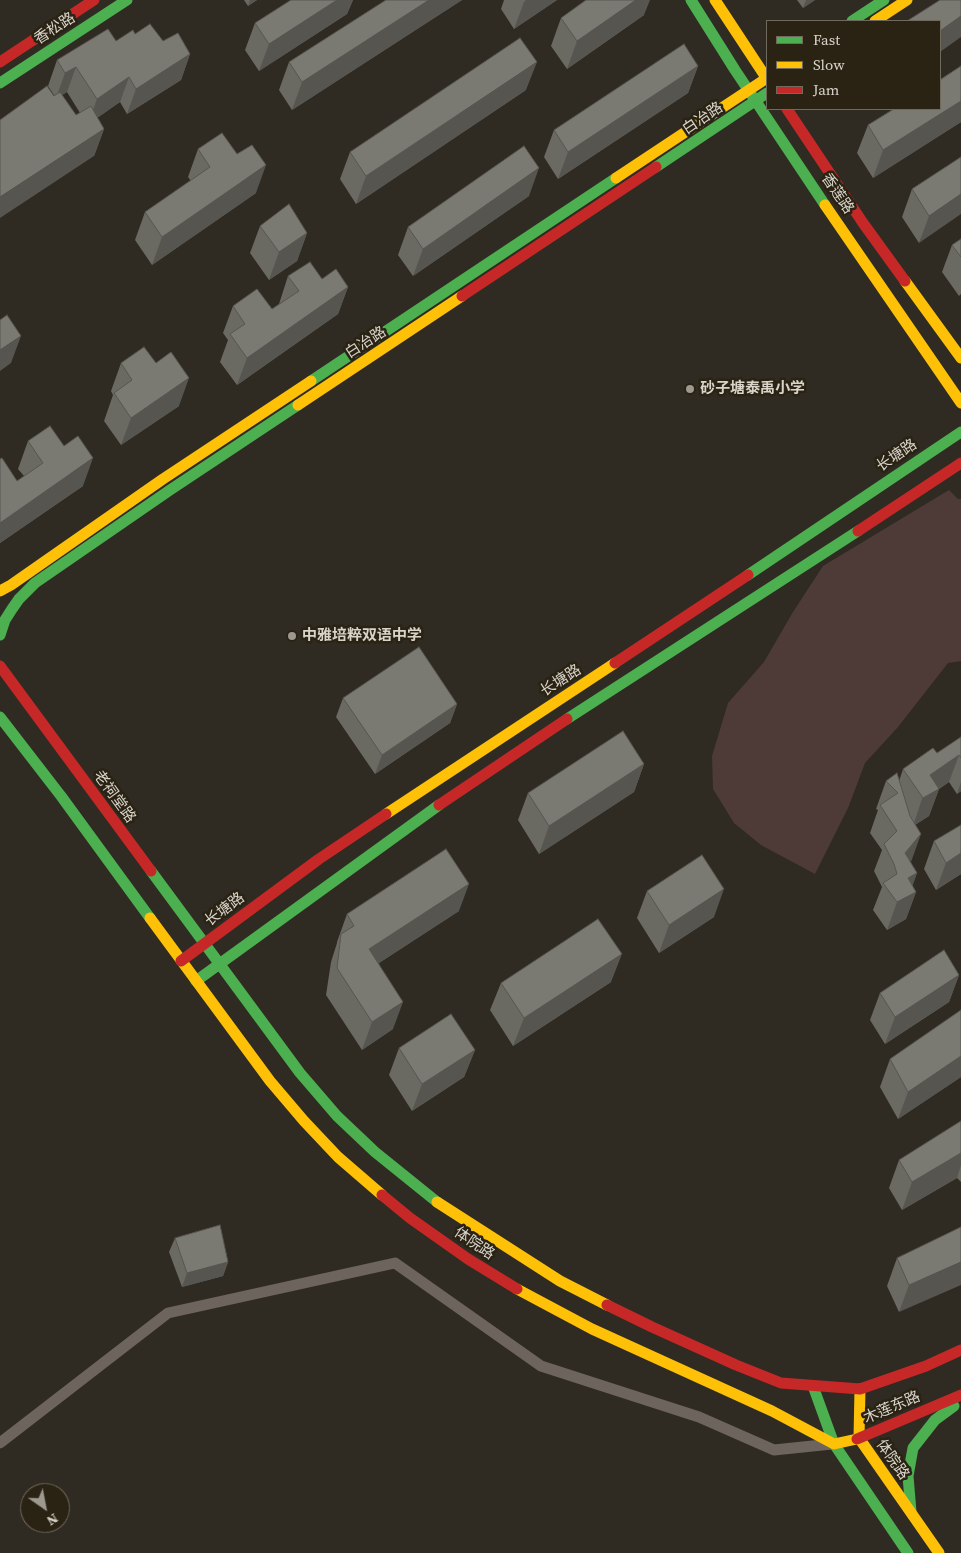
<!DOCTYPE html>
<html>
<head>
<meta charset="utf-8">
<style>
	body { margin:0 }
	#map { position:relative; width:961px; height:1553px; overflow:hidden; background:#2f2b22; font-family:"Source Serif 4",serif }
	canvas { display:block }
	.legend { position:absolute; left:766px; top:20px; width:175px; height:90px; box-sizing:border-box; background:#2a2314; border:1px solid #706a5d; margin:0; padding:6px 9px; list-style:none; font-size:15px; color:#d8d4ca }
	.legend li { display:flex; align-items:center; gap:10px; height:25px }
	.legend b { width:25px; border:1px solid #706a5d }
	.north { position:absolute; left:20px; top:1483px; width:50px; height:50px; box-sizing:border-box; background:#2a2314; border:1px solid #706a5d; border-radius:50%; rotate:147deg; font-size:14px; font-weight:700; line-height:20px; text-align:center; color:#d8d4ca }
	.north::after { content:''; display:block; margin:auto; width:18px; height:22px; background:#9d998f; clip-path:polygon(50% 0,100% 100%,50% 72%,0 100%) }
</style>
</head>
<body>
<div id="map">
<canvas width="961" height="1553"></canvas>
<ul class="legend">
<li><b style="height:6px;background:#4caf50"></b>Fast</li>
<li><b style="height:6px;background:#ffc107"></b>Slow</li>
<li><b style="height:6px;background:#c62828"></b>Jam</li>
</ul>
<div class="north">N</div>
</div>
<script>
const c = document.querySelector('canvas').getContext('2d');
c.lineJoin = 'round';
function fill(path, color) { c.fillStyle = color; c.fill(path, 'evenodd'); }
const shape = rows => new Path2D(rows.map(r => 'M' + r).join(''));
function strokePath(path, color, width, dash) { c.strokeStyle = color; c.lineWidth = width; c.lineCap = dash ? 'butt' : 'round'; c.setLineDash(dash || []); c.stroke(path); }
function label(font, color, halo, rows, align = 'center') {
  c.font = font + ' "Source Serif 4","Noto Sans SC",serif'; c.lineWidth = 5; c.setLineDash([]); c.textBaseline = 'middle'; c.strokeStyle = halo; c.fillStyle = color; for (const [text, x, y, turn = 0] of rows) {
    c.save(); c.translate(x, y); c.rotate((+turn || 0) * Math.PI / 180); c.textAlign = isNaN(turn) ? turn : align; if (halo) c.strokeText(text, 0, 0); c.fillText(text, 0, 0); c.restore();
  }
}
fill(shape([
	[949,490,958,499,961,499,961,661,948,663,898,727,865,763,848,808,815,874,761,845,734,823,713,789,712,756,728,703,764,662,793,612,823,566]
]), '#4e3b37');
strokePath(shape([
	[0,1443,168,1313,395,1263,541,1366,699,1417,774,1450,832,1444]
]), '#6d645d', 11);
strokePath(shape([
	[691,0,735,70,825,205],
	[852,21,884,0],
	[0,83,127,0],
	[656,167,767,93],
	[311,381,616,178],
	[748,575,961,432],
	[0,635,5,620,12,609,19,599,35,583,170,490,298,405],
	[0,717,61,796,150,918],
	[567,719,858,531],
	[151,871,300,1073,337,1116,375,1152,437,1202],
	[196,981,439,805],
	[813,1386,834,1444,908,1553],
	[911,1512,908,1476,913,1448,935,1420,954,1406]
]), '#4caf50', 11);
strokePath(shape([
	[715,0,767,79],
	[875,21,907,0],
	[616,178,767,78],
	[825,205,961,403],
	[905,281,961,358],
	[298,405,462,296],
	[0,591,11,585,163,479,311,381],
	[386,814,615,663],
	[150,918,270,1081,304,1121,338,1157,382,1195],
	[437,1202,560,1281,607,1305],
	[517,1289,592,1329,772,1411,834,1444,857,1439],
	[860,1389,859,1438,939,1553]
]), '#ffc107', 11);
strokePath(shape([
	[0,62,94,0],
	[787,109,863,223,905,281],
	[462,296,656,167],
	[858,531,961,463],
	[615,663,748,575],
	[0,666,151,871],
	[439,805,567,719],
	[181,961,319,859,386,814],
	[382,1195,410,1218,468,1259,517,1289],
	[607,1305,652,1327,736,1365,781,1383,860,1389,926,1366,961,1350],
	[857,1439,961,1395]
]), '#c62828', 11);
fill(shape([
	[244,0,257,0,248,6],
	[291,0,353,0,347,14,259,71,245,50,255,23],
	[386,0,462,0,292,110,279,90,289,62],
	[504,0,557,0,514,29,501,9],
	[797,0,815,0,803,8],
	[644,15,567,69,551,46,561,18],
	[135,34,163,41,190,54,181,80,127,114,120,102,97,118,104,129,94,156,48,86,57,60,116,41],
	[67,92,80,113,76,115,62,95],
	[698,66,688,93,558,179,544,157,554,130],
	[961,66,961,122,873,178,857,153,868,125],
	[526,90,356,204,340,179,350,152],
	[198,149,237,154,256,193,152,265,135,240,145,212,191,181,188,177],
	[961,157,919,243,902,217,912,189],
	[529,196,413,276,398,255,408,227],
	[260,226,307,233,297,261,269,280,250,253],
	[961,239,961,294,959,296,942,272,952,245],
	[288,276,322,279,348,287,338,314,237,385,220,362,228,340,223,333,233,306,272,309,279,304],
	[121,363,156,363,179,406,121,445,104,421,113,395,111,391],
	[28,441,83,486,0,543,0,459,17,481,24,476,18,469],
	[343,698,457,704,450,723,375,774,336,717],
	[961,737,961,791,957,794,949,782,939,789,929,816,915,825,910,862,917,873,912,886,916,892,906,919,887,930,873,910,882,887,874,871,882,850,870,833,878,810,876,809,886,781,899,781,903,769,937,753],
	[644,764,634,792,539,854,518,820,528,793],
	[961,825,961,874,936,890,924,869,934,841],
	[647,891,714,917,659,953,637,918],
	[459,911,379,963,393,1029,362,1050,326,995,331,962,337,943,337,942,347,914],
	[959,975,949,1002,885,1044,870,1020,880,993],
	[611,982,513,1046,490,1010,501,983],
	[961,1010,961,1077,898,1119,880,1087,890,1059],
	[399,1048,475,1050,464,1077,412,1111,389,1075],
	[961,1121,961,1182,957,1178,902,1210,889,1188,899,1160],
	[961,1227,899,1312,887,1286,897,1258],
	[175,1238,228,1262,223,1276,182,1287,169,1252]
]), '#6a6962');
fill(shape([
	[250,0,257,0,248,6],
	[337,0,353,0,347,14,259,71,269,44],
	[429,0,462,0,292,110,302,82],
	[526,0,557,0,514,29,524,2],
	[636,0,650,0,644,15,567,69,577,41],
	[806,0,815,0,803,8],
	[961,16,961,37,940,52,940,31],
	[190,54,181,80,127,114,136,89],
	[537,62,526,90,356,204,366,176],
	[698,66,688,93,558,179,568,152],
	[76,67,67,92,56,98,65,73],
	[129,77,120,102,88,124,97,99],
	[961,101,961,122,873,178,883,150],
	[104,129,94,156,0,218,0,197],
	[266,165,256,193,152,265,162,237],
	[539,168,529,196,413,276,423,249],
	[961,194,961,214,919,243,929,216],
	[307,233,297,261,269,280,279,252],
	[348,287,338,314,237,385,247,358],
	[21,336,11,363,0,371,0,350],
	[189,378,179,406,121,445,131,418],
	[93,458,83,486,0,543,0,523],
	[457,704,450,723,375,774,382,755],
	[959,755,949,782,939,789,929,816,913,826,930,775],
	[644,764,634,792,539,854,549,826],
	[961,782,961,791,957,794],
	[921,834,911,862,905,853],
	[961,853,961,874,936,890,946,863],
	[917,873,909,896,916,892,906,919,887,930,897,902,908,878],
	[469,884,459,911,359,976,369,949],
	[724,889,714,917,659,953,669,925],
	[622,954,611,982,513,1046,524,1018],
	[959,975,949,1002,885,1044,895,1017],
	[403,1002,393,1029,362,1050,372,1022],
	[475,1050,464,1077,412,1111,422,1084],
	[961,1056,961,1077,898,1119,908,1092],
	[961,1153,961,1165,957,1178,902,1210,912,1182],
	[228,1262,223,1276,182,1287,187,1273],
	[961,1262,961,1285,899,1312,909,1285]
]), '#565550');
const building = shape([
	[291,0,337,0,269,44,255,23,291,0],
	[386,0,429,0,302,82,289,62,386,0],
	[586,0,636,0,577,41,561,18,586,0],
	[940,0,961,0,961,16,940,31,940,21,907,21,940,0],
	[150,24,163,41,178,33,190,54,136,89,129,77,97,99,76,67,65,73,57,60,108,29,116,41,133,30,135,34,150,24],
	[520,38,537,62,366,176,350,152,520,38],
	[684,44,698,66,568,152,554,130,684,44],
	[961,66,961,101,883,150,868,125,894,109,940,109,940,80,961,66],
	[47,86,54,96,60,92,76,115,91,106,104,129,0,197,0,120,47,86],
	[222,133,237,154,252,145,266,165,162,237,145,212,210,167,198,149,222,133],
	[524,146,539,168,423,249,408,227,524,146],
	[961,157,961,194,929,216,912,189,961,157],
	[289,204,307,233,279,252,260,226,289,204],
	[961,239,961,257,952,245,961,239],
	[310,262,322,279,336,269,348,287,247,358,230,334,245,324,233,306,257,289,272,309,299,291,288,276,310,262],
	[7,315,21,336,0,350,0,320,7,315],
	[144,347,156,363,171,352,189,378,131,418,114,393,132,380,121,363,144,347],
	[50,426,64,446,78,436,93,458,0,523,0,459,2,458,17,481,43,463,28,441,50,426],
	[419,647,457,704,382,755,343,698,419,647],
	[623,731,644,764,549,826,528,793,623,731],
	[961,737,961,758,959,755,930,775,939,789,923,798,903,769,933,748,937,753,961,737],
	[897,773,910,816,921,834,905,853,917,873,908,878,916,892,897,902,883,883,897,874,894,864,884,844,897,831,880,805,898,793,886,781,897,773],
	[961,825,961,853,946,863,934,841,961,825],
	[446,849,469,884,369,949,403,1002,372,1022,337,968,341,934,354,926,347,914,446,849],
	[702,855,724,889,669,925,647,891,702,855],
	[598,919,622,954,524,1018,501,983,598,919],
	[944,950,959,975,895,1017,880,993,944,950],
	[961,1010,961,1056,908,1092,890,1059,961,1010],
	[451,1014,475,1050,422,1084,399,1048,451,1014],
	[961,1121,961,1153,912,1182,899,1160,953,1126,961,1121],
	[220,1225,228,1262,187,1273,175,1238,220,1225],
	[961,1227,961,1262,909,1285,897,1258,961,1227]
]);
fill(building, '#7b7a72');
strokePath(building, '#565550', 1);
for (const [x, y, r, color] of [
	[690,389,5,"#9d998f"],
	[292,636,5,"#9d998f"]
]) { const dot = new Path2D(); dot.arc(x, y, r, 0, 2 * Math.PI); c.fillStyle = color; c.fill(dot); strokePath(dot, '#2a2314', 2); }
label('15px', '#d8d4ca', '#2a2314', [
	["香松路",55,29,-33],
	["白冶路",703,119,-34],
	["香莲路",837,194,56],
	["白冶路",366,343,-33],
	["长塘路",897,456,-34],
	["长塘路",561,681,-33],
	["老祠堂路",114,797,54],
	["长塘路",225,910,-37],
	["体院路",474,1244,34],
	["木莲东路",892,1408,-23],
	["体院路",892,1460,55]
]);
label('bold 15px', '#d8d4ca', '#2a2314', [
	["砂子塘泰禹小学",700,389],
	["中雅培粹双语中学",302,636]
], 'left');
</script>
</body>
</html>
